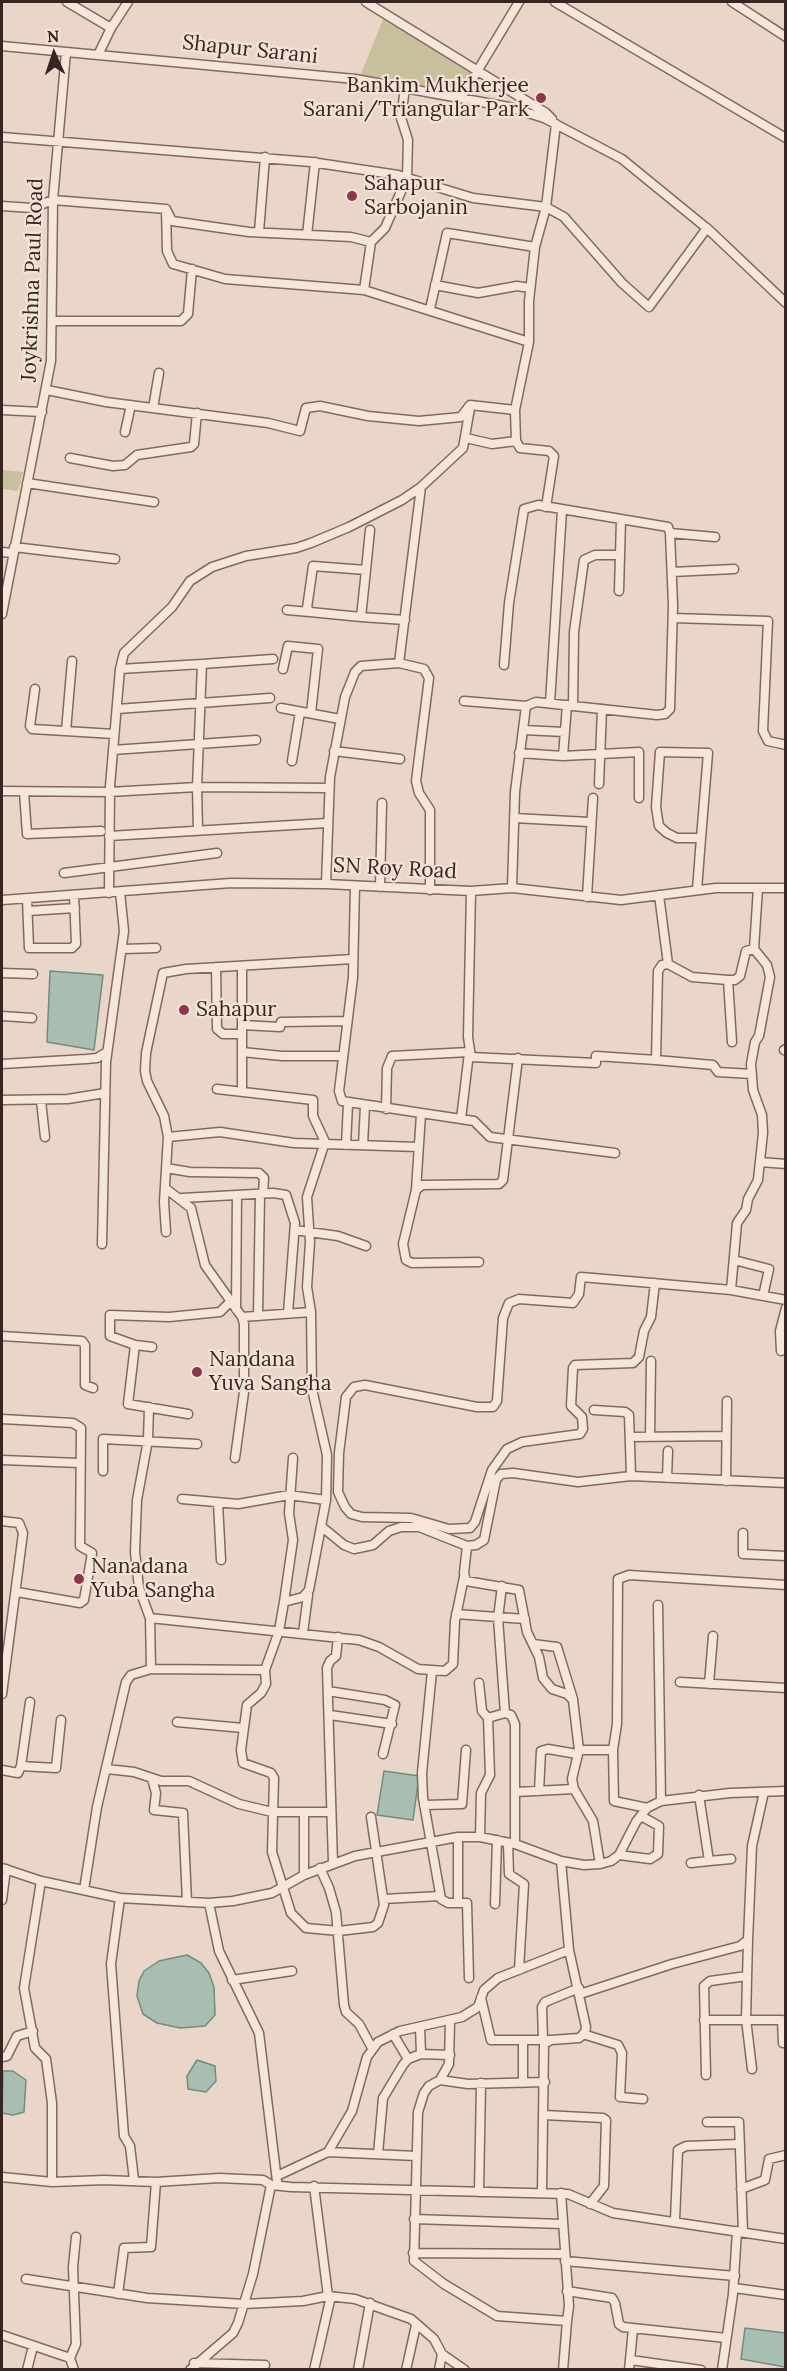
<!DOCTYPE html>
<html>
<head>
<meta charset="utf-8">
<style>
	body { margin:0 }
	#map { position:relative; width:787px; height:2371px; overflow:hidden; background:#ead6c8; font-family:Lora,serif }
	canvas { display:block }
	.frame { position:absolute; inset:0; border:3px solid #362521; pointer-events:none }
	.north { position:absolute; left:24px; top:24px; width:60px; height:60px; -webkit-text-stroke:4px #f2e3d6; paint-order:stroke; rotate:357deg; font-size:16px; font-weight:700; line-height:24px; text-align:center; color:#362521 }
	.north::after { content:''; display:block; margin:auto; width:21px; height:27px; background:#362521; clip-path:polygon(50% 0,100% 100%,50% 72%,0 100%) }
</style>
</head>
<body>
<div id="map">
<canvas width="787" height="2371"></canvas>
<div class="frame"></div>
<div class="north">N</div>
</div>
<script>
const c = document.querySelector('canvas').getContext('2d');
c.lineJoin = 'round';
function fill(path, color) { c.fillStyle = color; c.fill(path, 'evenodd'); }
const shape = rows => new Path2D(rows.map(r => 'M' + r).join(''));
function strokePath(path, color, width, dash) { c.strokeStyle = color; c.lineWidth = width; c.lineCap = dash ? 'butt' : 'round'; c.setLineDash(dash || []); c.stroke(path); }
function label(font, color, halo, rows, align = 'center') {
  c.font = font + ' Lora,serif'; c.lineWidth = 4.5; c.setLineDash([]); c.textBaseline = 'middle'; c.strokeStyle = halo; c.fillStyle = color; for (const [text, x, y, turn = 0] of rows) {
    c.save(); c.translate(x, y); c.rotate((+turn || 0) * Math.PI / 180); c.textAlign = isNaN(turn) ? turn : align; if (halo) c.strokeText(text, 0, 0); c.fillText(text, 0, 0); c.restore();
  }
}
fill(shape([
	[384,17,470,72,456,92,360,76],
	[2,470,23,472,18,491,2,489]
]), '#c7c09c');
const water = shape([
	[50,971,103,975,94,1050,47,1042,50,971],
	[384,1771,419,1776,413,1820,377,1815,384,1771],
	[187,1955,201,1963,209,1973,214,1987,215,2015,205,2026,180,2028,157,2023,143,2014,137,1996,139,1981,144,1971,159,1961,187,1955],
	[197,2060,215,2066,216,2081,206,2092,188,2089,187,2076,197,2060],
	[3,2071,13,2071,26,2080,24,2112,13,2115,2,2113,3,2071],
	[745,2328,785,2333,785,2367,741,2359,745,2328]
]);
fill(water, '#a8beb2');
strokePath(water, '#708c7d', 1.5);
const minor = shape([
	[67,2,111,28],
	[366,2,546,113,552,119],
	[555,2,786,138],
	[732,2,786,37],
	[2,46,355,79,509,107,544,118,622,159,709,230,786,303],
	[99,53,111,28,128,2],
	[461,98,519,2],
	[2,137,311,162,398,175,473,198,546,207,564,217,622,283,649,307,707,228],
	[2,206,32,208,53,200,166,209,172,221,249,232,351,237,371,242],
	[166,209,167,251,173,264,225,279,364,290,529,342],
	[259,232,265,157],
	[307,235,315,162],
	[435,285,478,293,517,286,530,288],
	[364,290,371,242,385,228,407,178,408,140,401,118,405,88],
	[430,309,447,233,535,247],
	[53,321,181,321,188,314,192,269],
	[47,390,106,402,268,423,300,431,306,408,320,406,368,416,419,421,461,417,470,405,515,410,529,342,529,301,535,247,546,207,556,124],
	[153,408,159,373],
	[2,410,42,412],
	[515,410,516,441,520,448,549,451,554,456,546,507],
	[125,432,131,405],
	[466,438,492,444,516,441],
	[70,458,113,466,125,465,137,455,191,447,194,444,197,413],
	[27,483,154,502],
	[670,533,715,537],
	[14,547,115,559],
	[2,552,13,553],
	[366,570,370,530],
	[672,572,734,569],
	[619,591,621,519],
	[287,610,310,612],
	[2,614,51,361,53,200,66,52],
	[361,617,366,570,313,566,307,608,310,612,361,617,405,620],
	[673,618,768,621,763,731,768,741,786,745],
	[399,663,424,669,429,678,416,781,419,793,430,810,430,890],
	[202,664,273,659],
	[504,665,509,603,524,509,538,505,668,527,670,533,673,605,670,709,665,714,657,715,536,702,526,706,515,792,512,888],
	[120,669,202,664,197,787,198,830],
	[283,669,288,646,318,649,311,713],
	[35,689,30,726,32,729,114,734],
	[464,701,526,706],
	[550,703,562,510],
	[573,706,574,632,584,560,595,555,620,555],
	[281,708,340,719],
	[117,709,270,698],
	[523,730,565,732],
	[66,731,72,661],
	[113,750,256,740],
	[334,751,400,759],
	[519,753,563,756,639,752,639,798],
	[563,756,567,705],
	[292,761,300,712],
	[599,784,602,709],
	[2,791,109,792,197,787,329,788],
	[24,792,27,834,101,831],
	[514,818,589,822],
	[109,836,327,823],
	[64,873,217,853],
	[326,884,330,777,345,697,355,672,361,666,399,663,421,487],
	[355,886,353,977,339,1091,342,1101,474,1121,490,1137,615,1153],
	[380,887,382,803],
	[697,890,701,838,708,753,660,752,656,807,659,826,667,833,677,838,701,838],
	[471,891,468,1037,471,1057,596,1063,596,1056,656,1060,658,971,662,965,668,964,692,977,728,980,732,1042],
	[109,893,110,786,120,669,124,653,172,607,190,581,212,567,246,556,296,548,311,543,349,527,402,500,421,487,463,448,470,408],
	[659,895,668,964],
	[587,897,593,798],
	[27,899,29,948,72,948,76,944,74,895],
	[2,900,231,883,326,884,471,891,512,888,621,900,716,888,786,888],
	[28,911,75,908],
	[123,949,156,948],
	[242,966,242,1091],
	[216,967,217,1029,223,1034,242,1034],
	[2,973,33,974],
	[728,980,735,980,740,976,746,951,754,949],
	[2,1016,32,1018],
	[242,1025,280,1027,281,1022,347,1021],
	[784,1050,786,1049],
	[242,1052,282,1056,342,1056],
	[656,1060,713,1065,718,1072,752,1074],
	[2,1064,86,1059,97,1058,107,1052],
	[217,1089,313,1100,313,1116,325,1142,307,1197,310,1242,307,1287,311,1312],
	[2,1100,68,1099,105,1093],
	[41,1101,45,1137],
	[386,1109,387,1068,392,1056,469,1052],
	[461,1119,469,1053],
	[168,1137,220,1132,294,1143,418,1147],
	[346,1145,348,1104],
	[363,1145,365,1106],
	[760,1162,786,1164],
	[166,1168,190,1172,259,1173,264,1178,263,1194],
	[165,1188,191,1208,205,1265,242,1317,244,1324,244,1392,235,1458],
	[416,1190,421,1114],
	[182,1198,273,1193,286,1195,295,1223,288,1313],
	[295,1230,338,1236,366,1246],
	[166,1232,164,1202,168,1137,164,1116,147,1081,145,1071,146,1053,163,973,186,969,353,959],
	[102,1244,106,1062,124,931,120,892],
	[734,1260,769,1269,763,1296],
	[479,1262,412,1263,406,1260,403,1244,416,1190,422,1185,499,1184,503,1180,518,1058],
	[655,1283,651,1317,644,1331,639,1357,633,1363,575,1365,573,1368,571,1406,582,1417,583,1429,580,1434,522,1442,507,1449,492,1470,475,1522,470,1528,449,1529,411,1518,362,1517,351,1514,345,1507,338,1492,339,1453,346,1397,354,1387,365,1385,477,1407,493,1407,497,1401,503,1318,509,1303,519,1299,573,1303,579,1294,581,1277,640,1282,731,1290,786,1300],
	[731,1290,737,1223,746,1210,748,1199,758,1180,763,1133,762,1115,753,1090,751,1064,755,1042,759,1036,770,977,767,965,754,949,758,888],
	[236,1309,237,1195],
	[258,1316,260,1194],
	[242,1317,311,1312,312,1389,327,1455,326,1500,309,1590,303,1597,284,1602,279,1631,265,1670,266,1684,261,1693,247,1705,241,1750,243,1763,271,1773,274,1778,272,1852,291,1913,306,1928,339,1931,373,1927,378,1923,384,1905,371,1817],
	[2,1336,82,1341,85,1345,85,1385,93,1388],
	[135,1345,110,1336,110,1315,169,1317,220,1312,230,1302],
	[152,1347,135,1345,128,1404,188,1414],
	[781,1351,780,1331,786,1308],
	[594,1410,625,1412,629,1415,631,1476],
	[2,1419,73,1423,81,1428,80,1546,92,1553,84,1600,80,1603,17,1592],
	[630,1437,726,1436],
	[650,1437,651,1361],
	[2,1460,79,1463],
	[103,1471,103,1439,197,1444],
	[667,1478,668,1451],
	[726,1481,727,1401],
	[182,1499,238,1504,289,1495,326,1500],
	[218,1503,221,1560],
	[2,1521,19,1523,23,1533,2,1694],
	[322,1527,344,1545,354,1549,373,1545,389,1531,401,1527,419,1527,467,1546,476,1545,484,1540,496,1480,501,1474,513,1473,578,1482,631,1476,786,1483],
	[743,1533,743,1554,786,1556],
	[467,1546,464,1573,466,1581,519,1590,527,1632,539,1657,543,1678,552,1689,567,1694,573,1700,579,1750,572,1779,574,1789,593,1821,600,1864],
	[502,1586,498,1618,505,1713],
	[284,1602,293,1540,289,1513,293,1458],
	[658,1605,661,1801],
	[456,1614,525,1619],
	[150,1618,359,1640,379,1647,418,1669,445,1671,453,1664,455,1621,464,1577],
	[303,1633,308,1595],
	[533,1644,557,1647,573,1699],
	[151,1669,265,1670],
	[432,1671,422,1773,423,1798,441,1899,448,1903,467,1903,469,1978],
	[680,1682,786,1688],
	[479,1683,482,1711,488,1718],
	[709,1684,713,1636],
	[328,1691,385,1700,395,1705,383,1754],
	[330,1715,392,1724],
	[177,1722,243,1728],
	[579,1750,613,1750,617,1724,618,1579,629,1575,786,1585],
	[613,1750,614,1801,647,1808],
	[21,1766,30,1702],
	[107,1769,134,1772,161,1781,189,1781,239,1804,272,1812,331,1812],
	[2,1770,18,1773,21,1766,56,1768,61,1720],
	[152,1779,156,1793,154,1810,183,1813,187,1902],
	[539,1791,541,1751,548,1749,577,1754],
	[515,1792,574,1789],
	[424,1805,462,1804,466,1750],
	[304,1813,304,1875],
	[480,1837,481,1793,490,1775,488,1718,505,1713,511,1715,515,1724,515,1844],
	[508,1843,509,1874,524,1884,519,1970],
	[619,1855,650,1859,658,1854,659,1826,641,1816],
	[709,1861,731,1859],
	[333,1863,327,1668,330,1661,336,1656,338,1637],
	[691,1863,709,1861,699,1795],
	[2,1868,41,1881,120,1898,209,1903,233,1901,272,1893,304,1875,355,1856,458,1837,480,1837,515,1844,561,1861,584,1865,600,1864,611,1861,619,1855,636,1822,647,1808,661,1801,730,1793,786,1791],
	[320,1868,329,1888,336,1912,344,2005,346,2012,359,2024,372,2048],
	[41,1881,24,1988,35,2048,46,2059,52,2103,52,2182],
	[84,1890,97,1807,126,1682,131,1675,151,1669,150,1618,139,1588,135,1552,137,1500,148,1440,149,1407],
	[120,1898,111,1964,124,2136,130,2146,134,2180],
	[383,1899,440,1896],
	[2,1900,6,1869],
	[458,1902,458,1837],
	[209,1903,219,1951,259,2033,277,2181],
	[495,1904,497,1840],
	[748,1940,746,2019,752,2069],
	[232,1980,292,1971],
	[580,1994,672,1964,740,1946,748,1940,752,1846,764,1792],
	[481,1998,491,2040,551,2040],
	[704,2020,782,2020,783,2043,786,2043],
	[450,2021,449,2064,440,2080,429,2086,424,2093,418,2112,414,2261,444,2284,497,2316,567,2321,569,2306,561,2193],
	[420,2027,421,2054],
	[393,2034,408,2059],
	[583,2034,618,2045,622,2053,620,2097,643,2099],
	[543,2040,542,2007,545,2002,579,1988],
	[523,2041,523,2083],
	[2,2057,7,2056,17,2036,33,2031],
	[706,2075,704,1986,710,1981,747,1976],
	[440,2080,468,2084,545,2082],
	[544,2115,603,2118,606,2120,604,2186,590,2204],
	[707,2122,739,2122,743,2232],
	[328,2152,416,2156],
	[378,2154,383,2098,403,2065,408,2059,421,2054,450,2055],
	[277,2176,328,2152,352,2111,367,2057,378,2042,400,2031,462,2017,478,2007,484,1990,498,1978,569,1950],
	[2,2177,52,2182,104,2180,156,2182,219,2178,263,2180,271,2185,291,2187,568,2194,613,2213,786,2239],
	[314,2186,328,2296],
	[741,2189,765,2180,769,2159,786,2155],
	[479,2192,481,2083],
	[542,2193,544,2044,551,2040,579,2038,585,2033,586,2027,569,1950,561,1861],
	[414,2219,562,2224],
	[675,2220,678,2150,686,2146,740,2144],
	[413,2253,565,2254],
	[565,2261,735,2276],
	[26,2279,147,2298,244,2304,303,2301,328,2296,355,2299,411,2319,434,2339,442,2354,465,2370],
	[734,2288,786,2295],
	[567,2291,612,2298,615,2303,619,2324,623,2327,726,2338],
	[118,2294,124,2248,151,2247,156,2182],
	[2,2335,70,2358,74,2370],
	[70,2358,76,2344,73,2267,76,2237],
	[631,2360,701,2370],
	[194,2363,265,2365],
	[27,2370,33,2346],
	[190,2370,233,2333,238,2323,253,2274,271,2185],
	[314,2370,331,2296],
	[358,2370,370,2303],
	[406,2370,416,2325],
	[439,2370,442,2354],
	[563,2370,567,2321],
	[629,2370,633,2329],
	[722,2370,733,2294,737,2231]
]);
strokePath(minor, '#84685f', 11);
strokePath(minor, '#f5e6da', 8);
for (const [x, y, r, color] of [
	[541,98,6,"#8c354d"],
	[352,196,6,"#8c354d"],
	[184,1010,6,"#8c354d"],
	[197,1372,6,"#8c354d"],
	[79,1579,6,"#8c354d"]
]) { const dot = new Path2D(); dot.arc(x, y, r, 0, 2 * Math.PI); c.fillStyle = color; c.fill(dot); strokePath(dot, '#f2e3d6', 2); }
label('21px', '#362521', '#f2e3d6', [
	["Shapur Sarani",250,50,6],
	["Joykrishna Paul Road",33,280,-88],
	["SN Roy Road",395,869,3]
]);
label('21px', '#362521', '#f2e3d6', [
	["Bankim Mukherjee",529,86,"right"],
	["Sarani/Triangular Park",529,110,"right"],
	["Sahapur",364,184],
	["Sarbojanin",364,208],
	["Sahapur",196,1010],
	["Nandana",209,1360],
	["Yuva Sangha",209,1384],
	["Nanadana",91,1567],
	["Yuba Sangha",91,1591]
], 'left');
</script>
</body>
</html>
